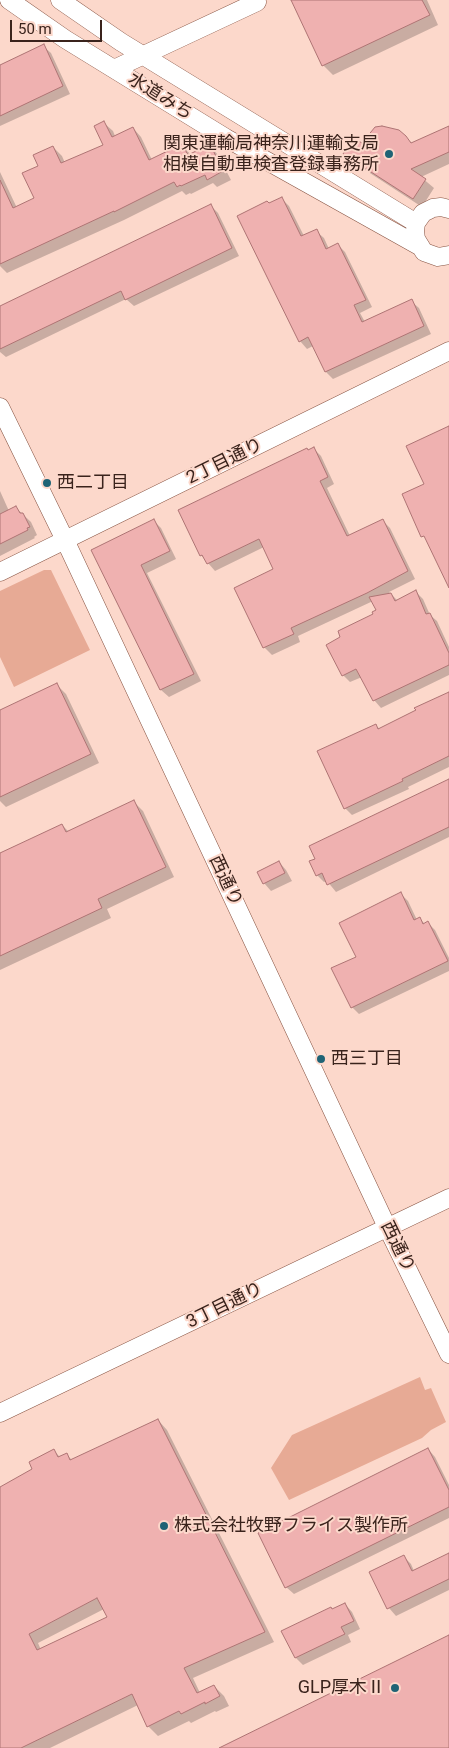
<!DOCTYPE html>
<html>
<head>
<meta charset="utf-8">
<style>
	body { margin:0 }
	#map { position:relative; width:449px; height:1748px; overflow:hidden; background:#fcd8cb; font-family:Roboto,sans-serif }
	canvas { display:block }
	.scale { position:absolute; left:10px; top:20px; width:92px; height:22px; box-sizing:border-box; border:2px solid #3a231c; border-top:0; padding-left:6px; font-size:15px; line-height:18px; white-space:nowrap; color:#3a231c; -webkit-text-stroke:4px #fcd8cb; paint-order:stroke }
</style>
</head>
<body>
<div id="map">
<canvas width="449" height="1748"></canvas>
<div class="scale">50 m</div>
</div>
<script>
const c = document.querySelector('canvas').getContext('2d');
c.lineJoin = 'round';
function fill(path, color) { c.fillStyle = color; c.fill(path, 'evenodd'); }
const shape = rows => new Path2D(rows.map(r => 'M' + r).join(''));
function strokePath(path, color, width, dash) { c.strokeStyle = color; c.lineWidth = width; c.lineCap = dash ? 'butt' : 'round'; c.setLineDash(dash || []); c.stroke(path); }
function label(font, color, halo, rows, align = 'center') {
  c.font = font + ' Roboto,"Noto Sans JP",sans-serif'; c.lineWidth = 4; c.setLineDash([]); c.textBaseline = 'middle'; c.strokeStyle = halo; c.fillStyle = color; for (const [text, x, y, turn = 0] of rows) {
    c.save(); c.translate(x, y); c.rotate((+turn || 0) * Math.PI / 180); c.textAlign = isNaN(turn) ? turn : align; if (halo) c.strokeText(text, 0, 0); c.fillText(text, 0, 0); c.restore();
  }
}
fill(shape([
	[44,570,51,570,90,650,14,687,0,657,0,591],
	[420,1377,425,1390,431,1388,446,1422,431,1430,422,1438,289,1500,271,1468,292,1435]
]), '#e7aa95');
fill(shape([
	[292,0,427,0,438,25,333,75,323,65],
	[43,46,51,53,70,94,0,126,0,66],
	[104,123,113,131,115,136,133,128,141,137,152,160,182,145,191,155,210,146,218,155,231,180,217,187,213,183,191,194,190,193,186,195,182,191,124,220,7,273,0,266,0,172,17,208,36,199,40,166,53,147,62,156,65,163,104,146],
	[449,126,449,164,421,177,434,188,422,207,353,162,344,153,362,145,405,137,413,144],
	[282,199,289,206,304,236,316,231,324,238,329,249,338,245,345,252,372,307,360,313,365,322,411,301,419,308,431,334,333,379,326,372,313,346,307,349,300,341,269,204],
	[210,205,218,213,239,256,134,306,126,299,6,357,0,352,0,307],
	[313,448,321,456,334,484,327,488,350,536,383,521,390,528,415,579,389,592,398,601,416,592,423,599,430,615,437,621,449,647,449,675,381,708,374,700,362,677,350,682,343,675,377,610,373,601,298,636,300,642,272,655,264,647,275,569,264,547,215,571,201,555,308,451],
	[0,491,9,511,16,508,31,522,37,535,34,537,35,538,0,556],
	[154,521,161,528,176,559,147,573,201,681,169,697,161,690,93,551],
	[57,685,66,694,99,763,6,807,0,801,0,711],
	[449,693,449,767,408,787,409,789,352,815,345,808,375,725,380,729],
	[449,780,449,837,336,892,327,881,324,882,317,875],
	[134,802,143,811,174,877,107,909,111,918,0,970,0,854,62,825,69,832],
	[279,862,286,870,292,881,271,891,264,883],
	[401,894,408,901,417,920,420,919,425,924,428,923,435,930,449,958,449,971,359,1014,352,1007,357,957],
	[158,1420,167,1430,274,1642,193,1678,200,1693,214,1686,224,1696,229,1706,216,1712,215,1711,191,1723,189,1721,158,1736,148,1726,138,1705,50,1748,0,1748,0,1488,34,1470,54,1451,60,1457,66,1454,72,1460],
	[104,1609,108,1618,41,1650,38,1643],
	[428,1449,435,1457,449,1485,449,1518,294,1594,286,1587],
	[449,1555,449,1590,396,1616,389,1608,403,1556,411,1564,414,1571],
	[345,1604,352,1612,360,1629,348,1635,351,1642,303,1665,296,1658,283,1632]
]), '#0003');
const building = shape([
	[291,0,422,0,430,15,322,66,291,0],
	[44,44,63,86,0,116,0,65,44,44],
	[104,121,112,137,133,127,149,160,182,144,188,155,210,144,223,171,207,180,205,175,181,186,180,185,177,187,174,182,114,212,114,211,0,264,0,180,13,208,34,198,22,173,38,166,33,155,53,146,61,163,103,145,94,126,104,121],
	[382,126,399,130,406,136,411,143,449,126,449,152,411,169,426,179,413,199,343,154,353,138,362,143,375,127,382,126],
	[282,197,301,236,317,229,326,249,338,243,366,300,354,305,362,322,412,299,424,326,325,372,308,337,299,342,237,216,267,201,269,203,282,197],
	[211,204,232,248,125,300,121,291,0,349,0,306,211,204],
	[449,426,449,588,424,536,421,537,402,494,424,484,406,446,449,426],
	[314,447,328,477,320,481,347,536,383,519,408,571,367,593,291,628,294,634,263,648,234,588,273,569,259,539,207,564,202,555,200,556,178,510,307,448,308,450,314,447],
	[16,506,20,513,23,513,30,527,27,528,28,530,0,544,0,514,16,506],
	[154,519,170,551,141,565,194,674,160,690,91,550,154,519],
	[416,590,426,614,430,613,449,653,449,665,373,701,356,669,342,676,326,645,340,637,338,631,373,614,372,612,376,610,369,597,391,593,395,601,416,590],
	[57,683,91,754,0,797,0,710,57,683],
	[449,692,449,756,402,779,403,781,344,809,317,751,376,724,378,729,416,710,414,708,449,692],
	[449,779,449,827,327,885,322,873,316,876,309,861,315,859,309,846,449,779],
	[134,800,166,867,98,899,102,908,0,956,0,853,62,824,66,832,134,800],
	[279,861,285,873,263,884,257,872,279,861],
	[401,892,414,920,420,917,423,924,428,921,448,961,351,1008,331,968,356,957,339,923,401,892],
	[158,1419,265,1632,184,1668,197,1693,214,1685,220,1696,205,1704,205,1702,181,1714,179,1711,147,1727,132,1694,21,1748,0,1748,0,1487,32,1469,29,1462,54,1449,58,1457,67,1453,70,1460,158,1419],
	[97,1598,107,1617,37,1650,29,1634,97,1598],
	[428,1448,449,1490,449,1507,285,1588,258,1533,428,1448],
	[449,1553,449,1579,387,1609,369,1572,404,1555,412,1571,449,1553],
	[345,1603,354,1621,341,1627,345,1634,295,1658,281,1631,331,1607,332,1609,345,1603],
	[449,1635,449,1748,219,1748,449,1635]
]);
fill(building, '#efb1b0');
strokePath(building, '#ae7474', 1);
const tertiary = shape([
	[9,0,65,39,226,138,419,246],
	[60,0,121,42,416,223],
	[114,69,257,2,255,0],
	[449,209,441,207,433,208,423,213,416,223,415,231,416,239,424,252,438,257,449,255],
	[0,407,65,540,387,1227,449,1354],
	[0,572,449,351],
	[0,1413,449,1198]
]);
strokePath(tertiary, '#875342', 19);
strokePath(tertiary, '#fff', 18);
for (const [x, y, r, color] of [
	[389,154,5,"#1f6375"],
	[47,483,5,"#1f6375"],
	[321,1059,5,"#1f6375"],
	[164,1526,5,"#1f6375"],
	[395,1688,5,"#1f6375"]
]) { const dot = new Path2D(); dot.arc(x, y, r, 0, 2 * Math.PI); c.fillStyle = color; c.fill(dot); strokePath(dot, '#fcd8cb', 2); }
label('18px', '#3a231c', '#fcd8cb', [
	["水道みち",160,97,32],
	["2丁目通り",225,462,-26],
	["西通り",225,881,65],
	["西通り",397,1247,64],
	["3丁目通り",225,1306,-26]
]);
label('18px', '#3a231c', '#fcd8cb', [
	["関東運輸局神奈川運輸支局",379,144,"right"],
	["相模自動車検査登録事務所",379,165,"right"],
	["西二丁目",57,483],
	["西三丁目",331,1059],
	["株式会社牧野フライス製作所",174,1526],
	["GLP厚木Ⅱ",385,1688,"right"]
], 'left');
</script>
</body>
</html>
